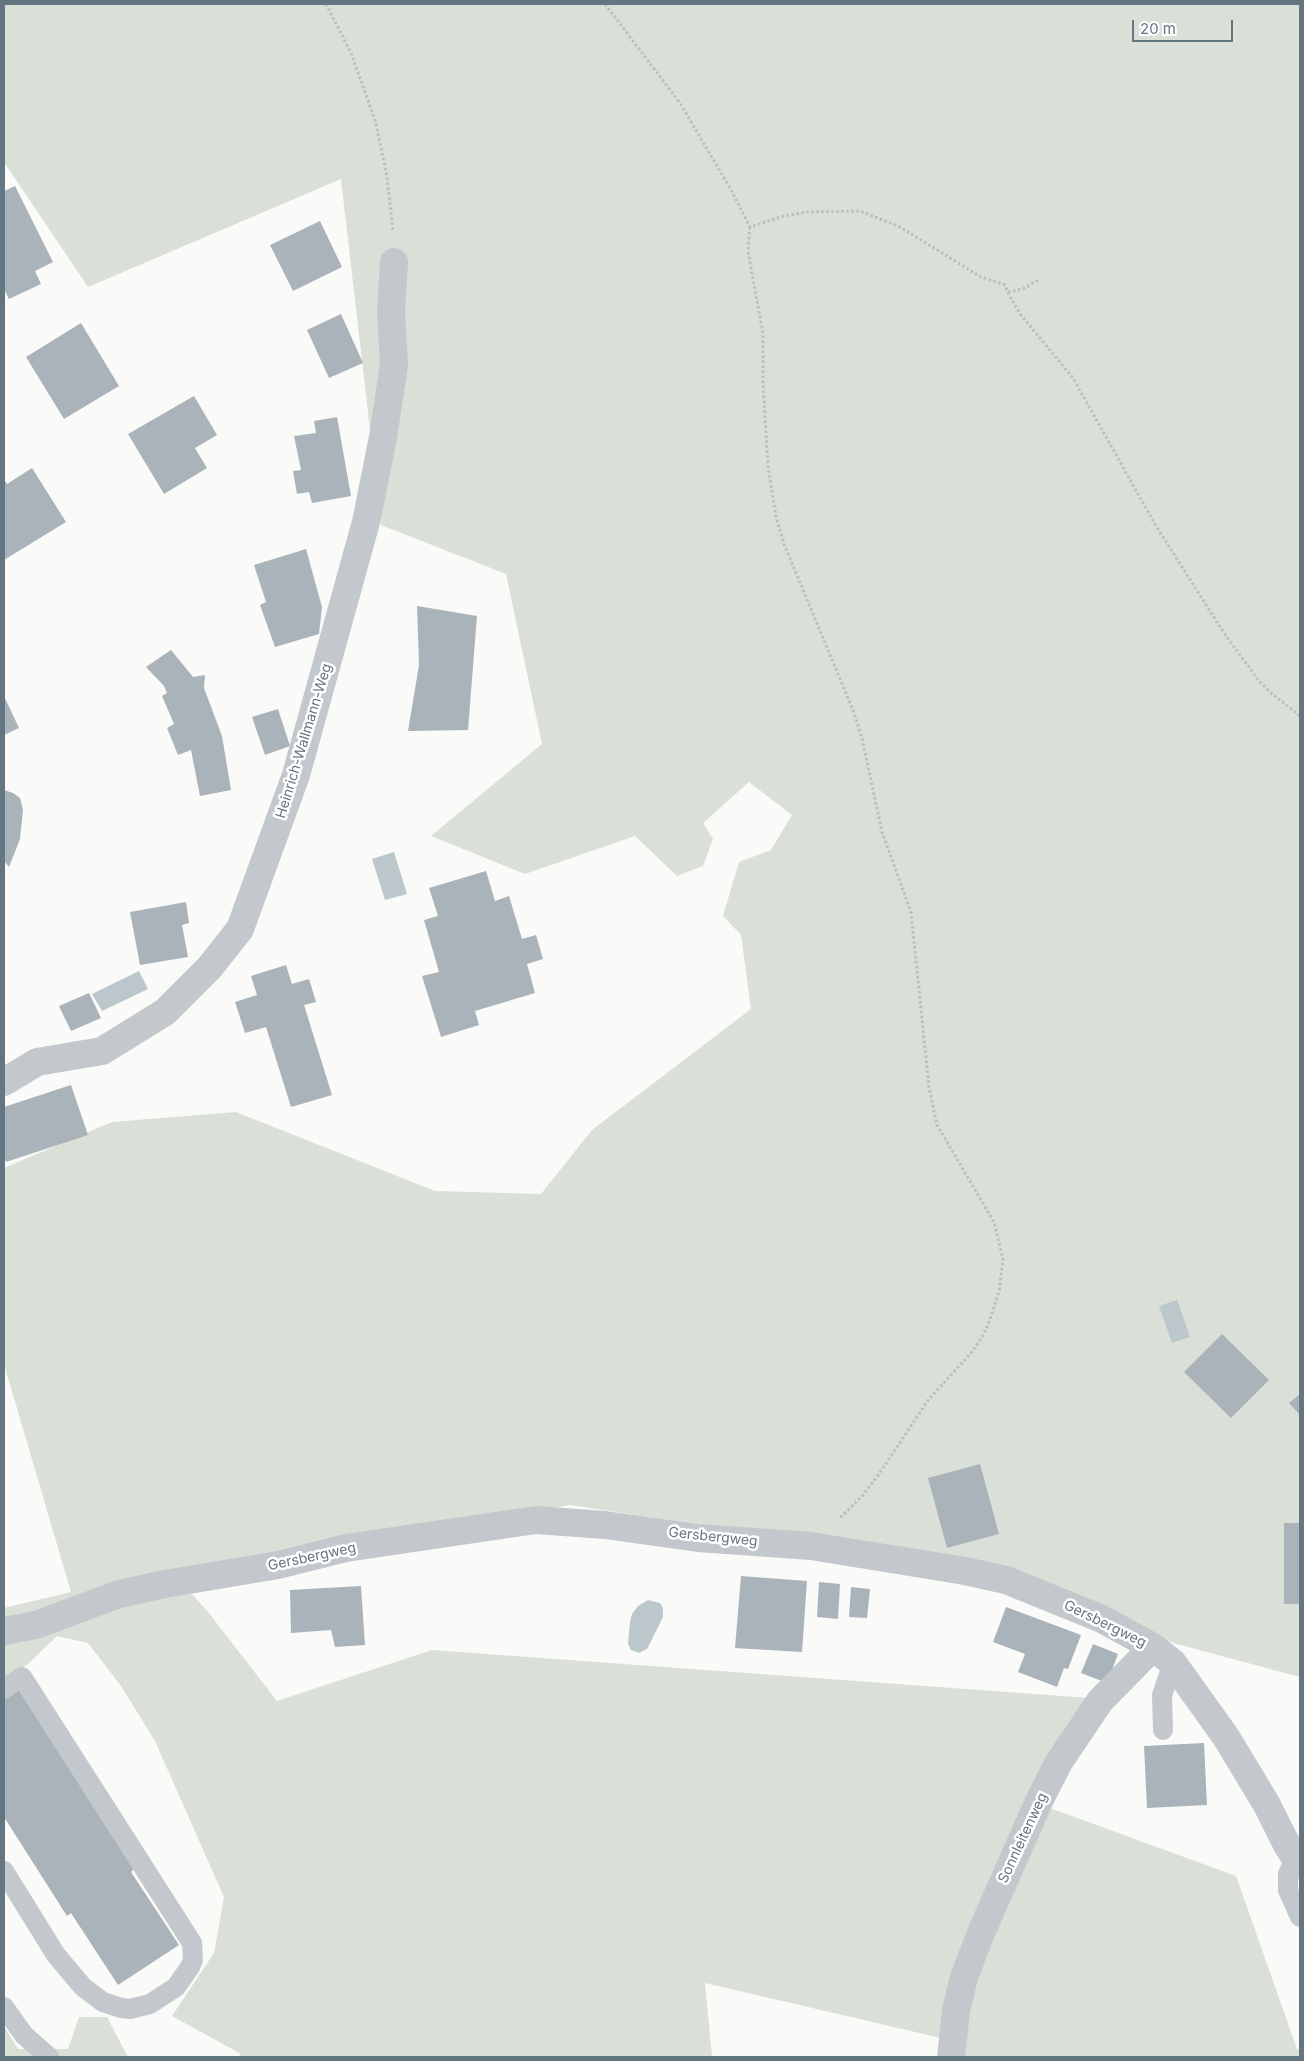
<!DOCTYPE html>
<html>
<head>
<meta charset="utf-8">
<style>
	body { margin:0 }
	#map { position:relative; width:1304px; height:2061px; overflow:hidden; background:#fafaf8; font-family:Inter,sans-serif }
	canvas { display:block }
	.frame { position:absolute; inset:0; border:5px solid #657683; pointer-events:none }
	.scale { position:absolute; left:1132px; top:20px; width:101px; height:22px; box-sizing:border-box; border:2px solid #657683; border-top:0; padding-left:6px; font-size:15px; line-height:18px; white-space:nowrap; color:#657683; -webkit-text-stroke:4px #fff; paint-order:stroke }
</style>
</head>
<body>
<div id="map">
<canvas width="1304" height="2061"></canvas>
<div class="frame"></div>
<div class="scale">20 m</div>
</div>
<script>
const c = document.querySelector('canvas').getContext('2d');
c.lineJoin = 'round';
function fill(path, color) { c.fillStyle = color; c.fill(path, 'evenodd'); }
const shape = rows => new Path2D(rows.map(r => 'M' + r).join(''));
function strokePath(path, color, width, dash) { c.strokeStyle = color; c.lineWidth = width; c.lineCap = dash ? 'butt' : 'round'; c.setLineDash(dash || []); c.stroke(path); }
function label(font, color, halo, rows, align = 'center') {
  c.font = font + ' Inter,sans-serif'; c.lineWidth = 5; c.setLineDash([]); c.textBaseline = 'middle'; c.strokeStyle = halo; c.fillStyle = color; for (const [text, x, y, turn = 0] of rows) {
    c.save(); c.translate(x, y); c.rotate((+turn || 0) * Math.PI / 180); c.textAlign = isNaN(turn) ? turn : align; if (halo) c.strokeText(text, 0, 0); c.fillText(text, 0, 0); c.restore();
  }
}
fill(shape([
	[4,4,1300,4,1300,1677,1173,1643,1076,1597,890,1554,570,1505,174,1574,208,1612,277,1701,432,1650,1089,1698,1050,1808,1236,1876,1297,2049,1300,2050,1300,2057,962,2057,941,2038,705,1983,712,2057,239,2057,241,2054,172,2016,214,1953,224,1897,155,1741,121,1686,88,1643,57,1636,28,1664,4,1680,4,1608,71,1592,4,1364,4,1168,112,1122,236,1112,435,1191,541,1194,592,1130,751,1009,741,935,723,916,739,862,771,850,792,815,749,782,703,823,713,839,703,866,677,876,635,836,525,874,431,836,542,744,506,574,381,525,341,179,88,287,4,162],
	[79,2017,107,2017,128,2057,4,2057,4,2026,18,2049,68,2049]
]), '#dadfd7');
fill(shape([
	[394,852,407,894,385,900,372,859],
	[139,971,148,989,102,1011,92,994],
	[1177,1300,1190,1337,1172,1343,1159,1306],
	[648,1600,660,1603,663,1608,663,1617,647,1649,639,1653,631,1650,628,1644,630,1622,632,1614,638,1606]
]), '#bbc7cb');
fill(shape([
	[15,186,53,262,35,271,41,284,9,299,4,289,4,191],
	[320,221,342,267,293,291,270,245],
	[341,314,363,363,329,378,307,330],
	[81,323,119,386,64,419,26,357],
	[194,396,217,435,195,448,207,468,164,494,128,434],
	[337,417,351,496,312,503,309,492,297,494,293,471,301,470,294,436,316,433,314,421],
	[32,468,66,522,4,560,4,479,7,484],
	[306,549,322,607,319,634,275,647,260,605,266,602,254,565],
	[417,606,477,616,468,730,408,731,419,665],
	[171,650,193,677,205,675,204,688,222,736,231,790,200,796,191,750,178,755,167,728,174,724,162,696,167,693,164,686,146,667],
	[4,696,19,728,4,735],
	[278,709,290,746,265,755,252,717],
	[4,790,13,793,20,798,23,810,20,839,9,867,4,861],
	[486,871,495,901,509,896,522,939,536,935,543,959,527,964,535,993,475,1011,479,1025,441,1037,422,976,439,972,424,920,438,916,429,888],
	[186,902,189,923,182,925,188,957,140,965,130,912],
	[286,965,292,984,309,979,316,1002,304,1005,332,1095,291,1107,266,1027,245,1033,235,1002,257,995,251,976],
	[89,993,101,1018,71,1031,59,1006],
	[71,1085,88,1135,6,1162,4,1155,4,1107],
	[1222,1334,1269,1380,1231,1418,1184,1372],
	[1300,1394,1300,1415,1289,1403],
	[980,1464,999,1534,947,1548,928,1478],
	[1284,1523,1300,1523,1300,1604,1284,1604],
	[741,1576,807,1581,802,1652,735,1648],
	[819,1582,840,1584,838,1619,817,1617],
	[361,1586,365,1645,335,1647,331,1630,291,1633,290,1590],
	[851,1587,870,1589,867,1618,849,1617],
	[1006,1607,1081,1635,1068,1669,1064,1668,1057,1687,1018,1672,1025,1654,993,1642],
	[1093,1644,1118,1654,1107,1683,1081,1673],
	[21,1689,135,1868,131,1872,179,1945,118,1985,71,1913,67,1916,4,1817,4,1700],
	[1204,1743,1207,1805,1147,1808,1144,1746]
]), '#aab3b9');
strokePath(shape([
	[326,4,351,53,375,120,387,176,393,232],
	[605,4,680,103,731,190,750,227,784,216,807,212,860,211,900,227,981,277,1005,285,1009,295,1021,315,1073,378,1156,526,1226,636,1259,681,1271,693,1300,716],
	[750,227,748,251,763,334,763,383,768,465,776,517,784,544,853,710,862,738,882,832,911,912,929,1087,937,1125,994,1222,1003,1259,999,1292,988,1325,981,1339,971,1353,929,1399,879,1474,863,1495,839,1519],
	[1008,292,1023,289,1040,279]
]), '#bbbfc2', 3, [2.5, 2.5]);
strokePath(shape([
	[4,1689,22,1677,192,1943,193,1960,190,1967,176,1987,150,2004,130,2009,121,2008,103,2002,83,1987,56,1955,4,1871],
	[1163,1730,1162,1695,1173,1663],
	[1295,1858,1288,1874,1288,1890,1300,1917],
	[4,2007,24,2035,49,2057]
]), '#c3c8cc', 20);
strokePath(shape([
	[4,1082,37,1062,102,1051,165,1012,210,967,240,929,296,775,366,522,383,437,394,365,391,311,394,262],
	[4,1631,36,1625,119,1594,165,1584,278,1565,346,1548,536,1520,605,1525,698,1538,811,1546,965,1571,1006,1580,1102,1619,1153,1647,1173,1663,1226,1737,1267,1805,1287,1845,1300,1865],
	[951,2057,956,2011,964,1977,983,1928,1040,1799,1059,1762,1100,1701,1153,1647]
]), '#c3c8cc', 28);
label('14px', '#657683', '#fff', [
	["Heinrich-Wallmann-Weg",304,741,-73],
	["Gersbergweg",713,1537,6],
	["Gersbergweg",312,1557,-12],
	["Gersbergweg",1105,1624,26],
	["Sonnleitenweg",1023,1838,-65]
]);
</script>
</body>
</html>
